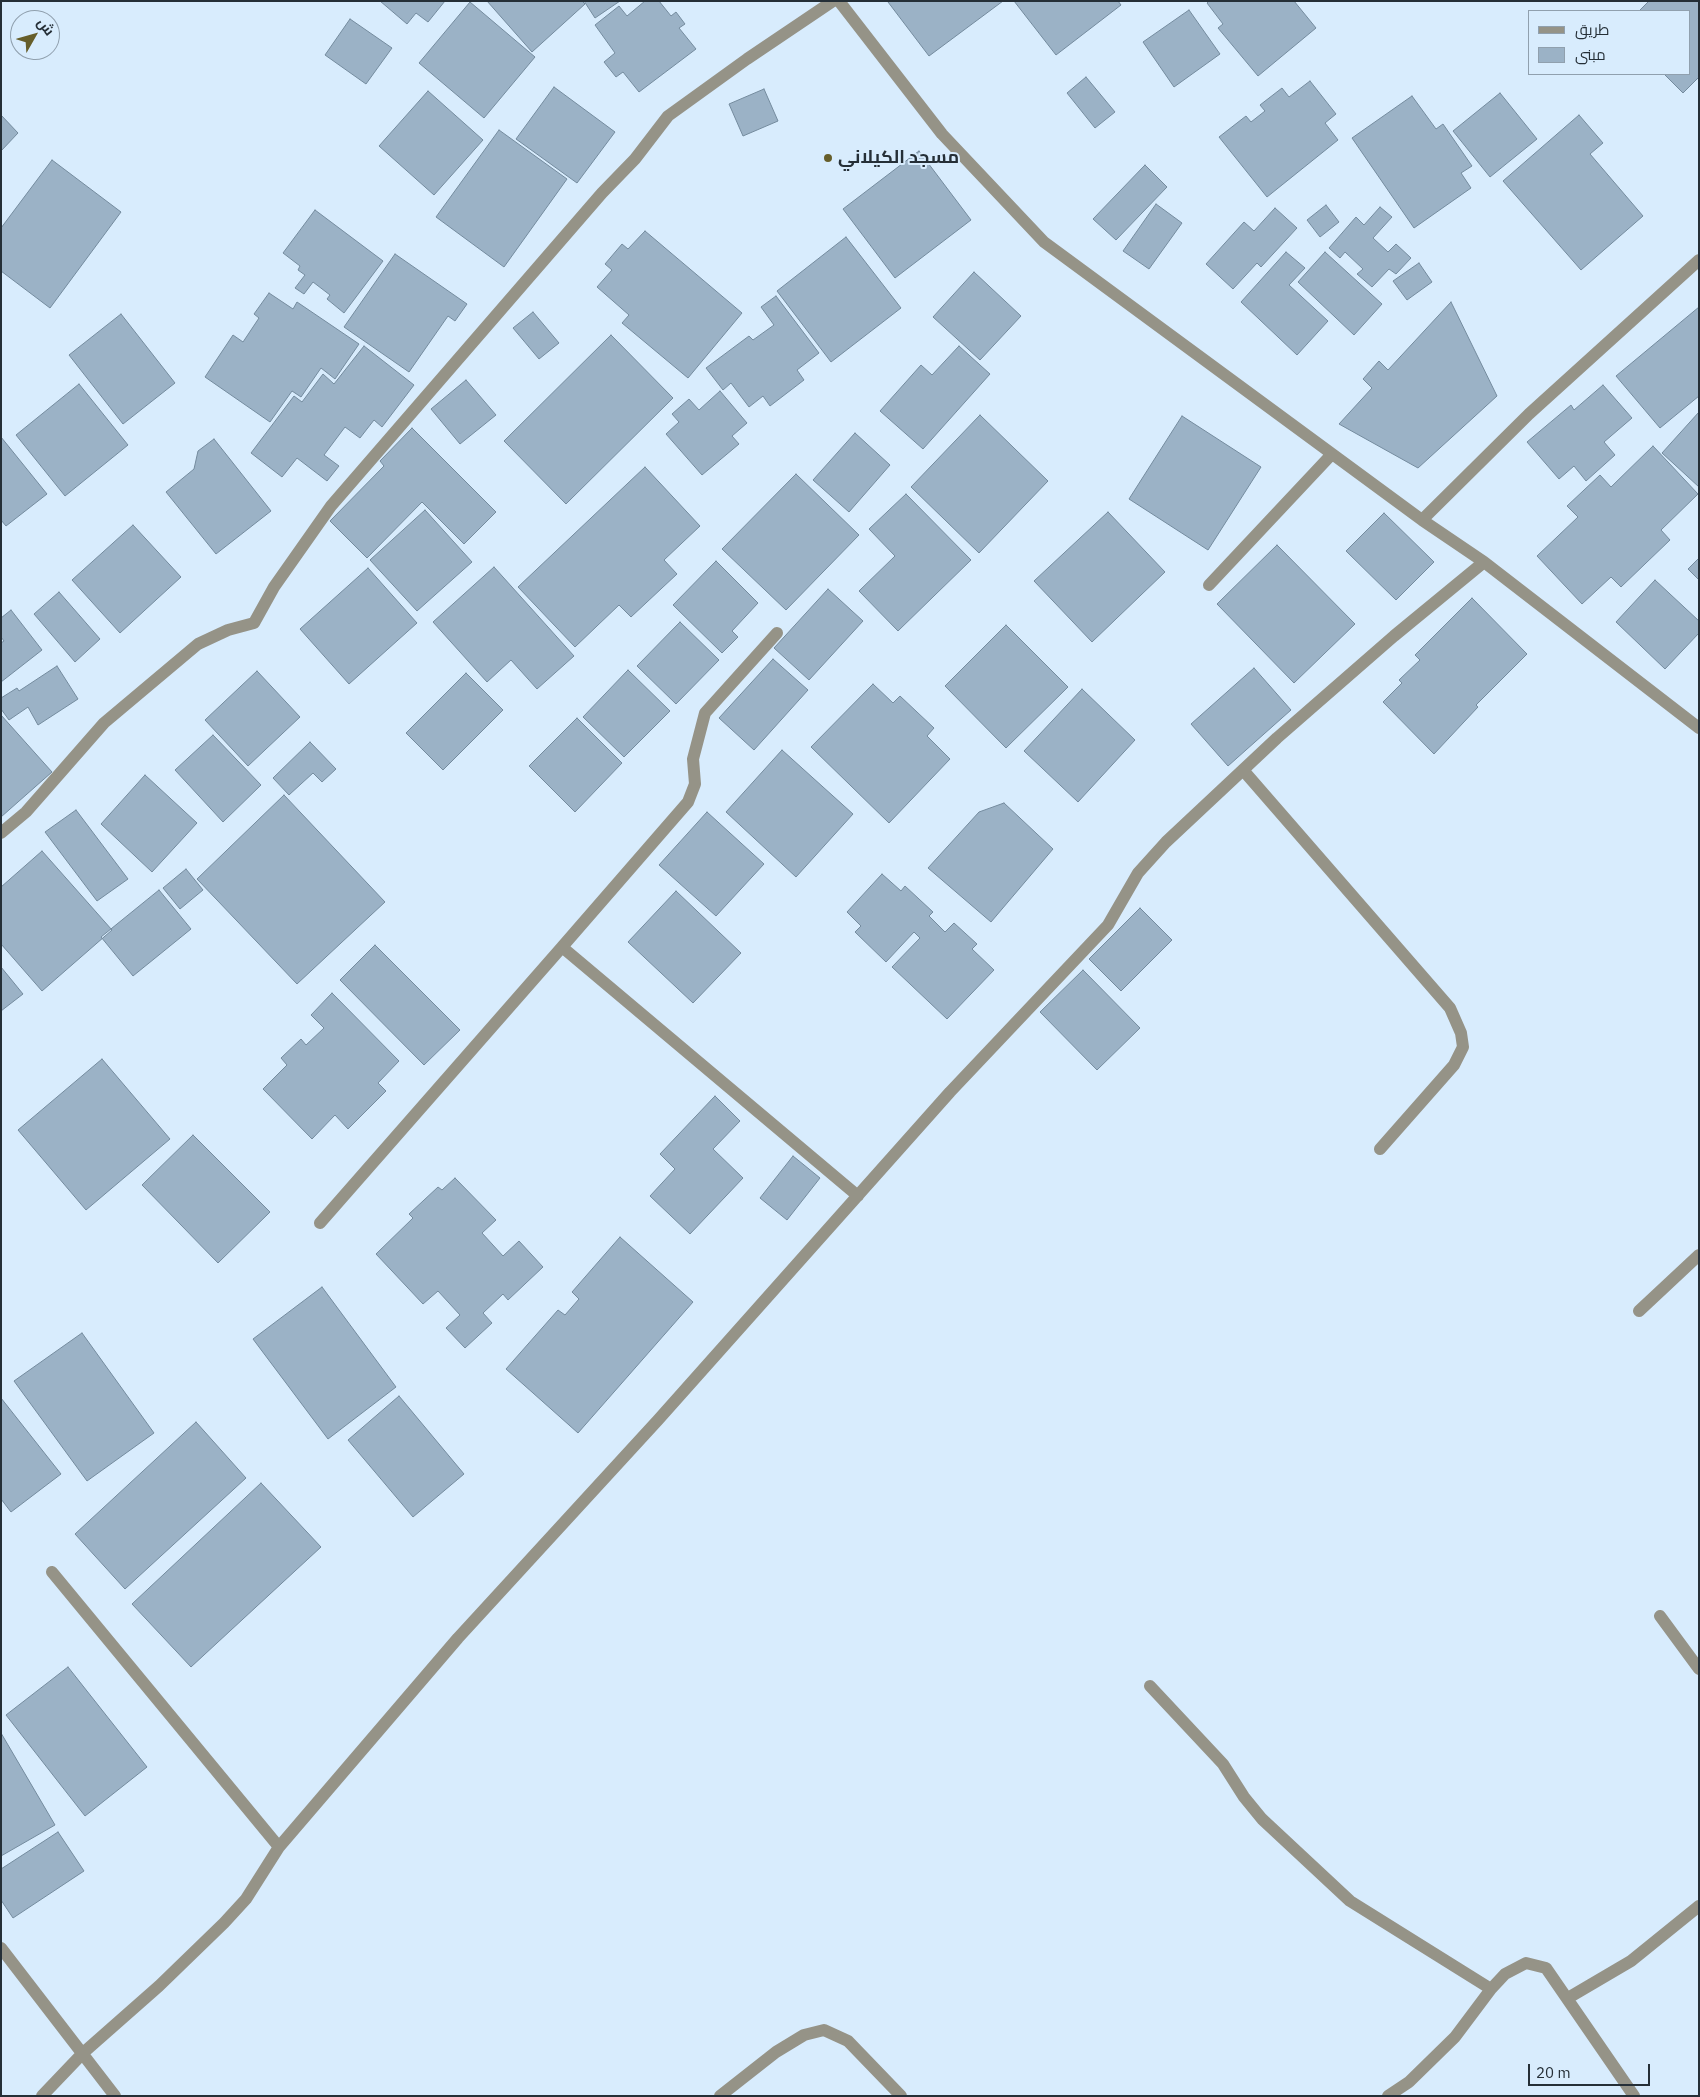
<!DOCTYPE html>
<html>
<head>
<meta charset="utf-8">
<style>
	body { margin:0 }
	#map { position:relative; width:1700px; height:2097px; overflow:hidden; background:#d8ecfd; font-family:"IBM Plex Sans",Cairo,sans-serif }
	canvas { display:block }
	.frame { position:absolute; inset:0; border:2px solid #252f37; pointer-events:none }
	.legend { position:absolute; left:1528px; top:10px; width:162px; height:65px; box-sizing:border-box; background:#d8ecfd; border:1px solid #90a0ae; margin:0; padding:6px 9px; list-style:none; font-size:15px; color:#252f37 }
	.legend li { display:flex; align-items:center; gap:10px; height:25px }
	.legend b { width:25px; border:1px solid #90a0ae }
	.north { position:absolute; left:10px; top:10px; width:50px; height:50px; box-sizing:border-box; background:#d8ecfd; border:1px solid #90a0ae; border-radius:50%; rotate:52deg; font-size:14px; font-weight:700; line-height:20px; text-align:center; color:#252f37 }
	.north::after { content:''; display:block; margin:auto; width:18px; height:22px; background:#665e2a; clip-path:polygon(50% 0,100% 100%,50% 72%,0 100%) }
	.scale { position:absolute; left:1528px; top:2064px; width:122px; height:22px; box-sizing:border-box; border:2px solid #252f37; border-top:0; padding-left:6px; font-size:15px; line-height:18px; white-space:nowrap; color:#252f37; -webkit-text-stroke:4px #d8ecfd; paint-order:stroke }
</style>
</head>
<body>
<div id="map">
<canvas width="1700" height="2097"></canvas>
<div class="frame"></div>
<ul class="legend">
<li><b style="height:6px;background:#959387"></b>طريق</li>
<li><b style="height:14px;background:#9bb2c6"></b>مبنى</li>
</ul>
<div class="north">ش</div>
<div class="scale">20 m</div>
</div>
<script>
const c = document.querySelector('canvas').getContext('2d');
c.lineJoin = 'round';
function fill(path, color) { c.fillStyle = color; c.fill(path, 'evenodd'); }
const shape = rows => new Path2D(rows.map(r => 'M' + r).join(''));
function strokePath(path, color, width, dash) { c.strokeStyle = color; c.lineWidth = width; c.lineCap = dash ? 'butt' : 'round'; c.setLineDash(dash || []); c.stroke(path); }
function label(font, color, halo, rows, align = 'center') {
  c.font = font + ' "IBM Plex Sans",Cairo,sans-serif'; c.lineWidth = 4; c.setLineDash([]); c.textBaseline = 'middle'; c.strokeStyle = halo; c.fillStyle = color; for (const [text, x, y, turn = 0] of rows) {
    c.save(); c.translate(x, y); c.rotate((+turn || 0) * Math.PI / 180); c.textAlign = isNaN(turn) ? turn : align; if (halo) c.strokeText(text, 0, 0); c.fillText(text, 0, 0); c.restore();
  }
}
const building = shape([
	[380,1,445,1,428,22,416,13,407,24,380,1],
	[487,1,582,1,585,4,532,52,487,1],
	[584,1,620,1,595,18,584,1],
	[645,1,659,1,671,16,676,12,685,24,679,28,696,49,639,92,623,72,616,77,604,62,615,53,595,25,619,6,627,16,645,1],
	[890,1,1003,1,929,56,888,2,890,1],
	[1014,1,1118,1,1121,5,1056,55,1014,1],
	[1209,1,1294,1,1316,28,1258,76,1218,28,1223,24,1207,3,1209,1],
	[1649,1,1699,1,1699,77,1683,93,1664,74,1689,74,1689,11,1639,11,1649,1],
	[470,2,535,57,484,118,419,63,470,2],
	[1189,10,1220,54,1174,87,1143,42,1189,10],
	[350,19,392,48,366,84,325,55,350,19],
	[1086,77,1115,112,1095,128,1067,93,1086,77],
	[1310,81,1336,114,1325,123,1338,140,1267,197,1219,137,1246,116,1251,122,1265,111,1260,105,1282,88,1289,97,1310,81],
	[554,87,615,132,577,183,516,139,554,87],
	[764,89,778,121,743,136,729,104,764,89],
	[428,91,483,140,434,195,379,146,428,91],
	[1500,93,1537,139,1490,177,1453,131,1500,93],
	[1412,96,1436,129,1443,124,1472,166,1461,173,1471,188,1414,228,1352,138,1412,96],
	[1,115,18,133,1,151,1,115],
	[1579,115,1603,143,1590,154,1643,216,1581,270,1503,181,1579,115],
	[499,130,567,179,504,267,436,217,499,130],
	[919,151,971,220,895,278,843,209,919,151],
	[52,160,121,212,50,308,1,271,1,228,52,160],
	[1145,165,1167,187,1116,240,1093,219,1145,165],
	[1156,204,1182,223,1149,269,1123,251,1156,204],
	[1326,205,1339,222,1320,237,1307,220,1326,205],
	[1380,207,1392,217,1373,238,1388,252,1396,244,1411,258,1396,274,1389,269,1372,287,1357,274,1363,269,1345,252,1340,258,1329,248,1356,217,1364,225,1380,207],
	[1275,208,1297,228,1261,267,1257,263,1233,289,1206,264,1244,222,1254,231,1275,208],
	[315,210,383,261,344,313,327,299,330,295,313,282,304,294,295,288,305,275,298,270,300,266,283,253,315,210],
	[645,231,742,313,688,378,622,323,629,315,597,287,612,270,605,264,622,244,628,249,645,231],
	[846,237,901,308,831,362,777,291,846,237],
	[1286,252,1305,268,1289,285,1328,321,1297,355,1241,302,1286,252],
	[1325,252,1382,304,1354,335,1298,282,1325,252],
	[395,254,467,304,455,321,448,316,409,372,344,327,395,254],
	[1419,263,1432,282,1407,300,1393,281,1419,263],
	[974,272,1021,316,980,360,933,317,974,272],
	[269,293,293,309,297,302,359,344,335,379,321,368,301,397,292,391,270,422,205,377,233,335,243,342,259,318,254,314,269,293],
	[776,296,819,353,797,370,804,380,770,406,763,396,749,407,731,383,723,390,706,368,749,336,753,340,774,325,761,307,776,296],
	[1451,302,1497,396,1418,468,1339,424,1372,388,1363,379,1379,361,1388,370,1451,302],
	[1699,307,1699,396,1660,428,1616,376,1699,307],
	[533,312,559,343,539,359,513,328,533,312],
	[121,314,175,383,123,424,69,355,121,314],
	[611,335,673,398,566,504,504,441,611,335],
	[364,346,414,385,382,427,374,420,360,438,345,427,324,455,339,466,327,481,297,458,282,477,251,453,294,396,302,402,323,374,334,384,364,346],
	[959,346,990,374,923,449,880,411,921,365,932,375,959,346],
	[466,380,496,415,460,444,431,409,466,380],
	[79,384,128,445,65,496,16,435,79,384],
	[1603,385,1632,418,1604,442,1615,455,1586,481,1574,466,1559,479,1527,442,1571,405,1574,410,1603,385],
	[720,391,747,423,732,436,739,444,702,475,666,434,679,422,672,414,689,399,699,410,720,391],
	[1699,412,1699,487,1662,453,1699,412],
	[980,415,1048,481,979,553,911,487,980,415],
	[1182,416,1261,467,1208,550,1129,499,1182,416],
	[412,428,496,512,464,544,422,502,367,558,330,521,384,466,380,461,412,428],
	[855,433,890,465,849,512,813,480,855,433],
	[1,437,47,494,6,526,1,520,1,437],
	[214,439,271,511,216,554,166,492,194,469,198,451,214,439],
	[1653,446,1698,494,1661,530,1670,540,1621,587,1611,577,1582,604,1537,556,1578,517,1567,506,1600,475,1611,487,1653,446],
	[645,467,700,526,664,560,677,574,631,617,619,605,575,647,518,587,645,467],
	[796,474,859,535,786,610,722,549,796,474],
	[906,494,971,560,898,631,859,591,895,556,869,529,906,494],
	[425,510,472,562,417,611,370,560,425,510],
	[1108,512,1165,572,1092,642,1034,581,1108,512],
	[1384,513,1434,562,1396,600,1346,551,1384,513],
	[133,525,181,577,120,633,72,580,133,525],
	[1277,545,1355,624,1294,683,1217,604,1277,545],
	[1699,558,1699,580,1688,569,1699,558],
	[716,561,758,603,732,631,738,637,722,653,673,605,716,561],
	[494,567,574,656,537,689,511,660,487,682,433,622,494,567],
	[368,568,417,623,349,684,300,629,368,568],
	[1655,580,1699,621,1699,633,1665,669,1616,622,1655,580],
	[828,589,863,621,809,680,774,648,828,589],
	[59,592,100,639,75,662,34,614,59,592],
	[1472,598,1527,654,1476,705,1478,707,1434,754,1383,702,1402,683,1399,680,1420,660,1415,655,1472,598],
	[11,610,42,650,1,682,1,643,4,641,1,637,1,618,11,610],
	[680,622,719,660,676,704,637,666,680,622],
	[1006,625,1068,687,1006,748,945,686,1006,625],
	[773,659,808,690,754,750,719,718,773,659],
	[57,666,78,699,38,725,28,707,9,720,1,709,1,698,17,688,19,691,57,666],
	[1254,668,1291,710,1228,766,1191,724,1254,668],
	[628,670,670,711,624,757,583,717,628,670],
	[257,671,300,717,248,766,205,720,257,671],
	[466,673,503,710,443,770,406,733,466,673],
	[873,684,893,703,900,696,934,728,927,736,950,759,889,823,811,747,873,684],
	[1082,689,1135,740,1078,802,1024,751,1082,689],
	[1,715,52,772,1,817,1,715],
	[577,718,622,763,575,812,529,766,577,718],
	[213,735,261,785,223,822,175,770,213,735],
	[310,742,336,769,322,782,313,773,289,795,273,778,310,742],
	[782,750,853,814,796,877,726,812,782,750],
	[145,775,197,823,152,872,101,824,145,775],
	[284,795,385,902,297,984,197,879,284,795],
	[1004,803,1053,849,991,922,928,868,979,812,1004,803],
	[76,810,128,879,97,901,45,832,76,810],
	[707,812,764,864,716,916,659,865,707,812],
	[42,851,112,930,42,991,1,944,1,887,42,851],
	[186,869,203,890,180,909,163,888,186,869],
	[882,874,901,891,905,886,933,912,929,916,945,932,954,923,977,944,972,949,994,970,947,1019,892,967,920,938,914,932,886,962,855,932,861,926,847,912,882,874],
	[159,890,191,929,133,976,101,937,159,890],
	[676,891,741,953,693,1003,628,942,676,891],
	[1140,908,1172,940,1121,991,1089,959,1140,908],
	[375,945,460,1030,424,1065,340,980,375,945],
	[1,967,23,994,1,1011,1,967],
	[1083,970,1140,1028,1097,1070,1040,1012,1083,970],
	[332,993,399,1061,378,1083,386,1091,348,1129,335,1115,312,1139,263,1089,287,1065,281,1058,301,1039,306,1045,324,1028,311,1015,332,993],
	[102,1059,170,1139,86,1210,18,1130,102,1059],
	[715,1096,740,1121,713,1149,743,1178,690,1234,650,1196,675,1169,660,1154,715,1096],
	[193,1135,270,1212,218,1263,142,1185,193,1135],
	[793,1156,820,1178,787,1220,760,1198,793,1156],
	[455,1178,496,1220,482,1233,503,1256,519,1241,543,1267,508,1300,503,1294,483,1313,492,1323,465,1348,446,1328,460,1315,438,1291,423,1304,376,1254,413,1218,409,1214,438,1187,442,1190,455,1178],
	[620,1237,693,1302,578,1433,506,1369,558,1310,565,1315,579,1299,572,1292,620,1237],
	[322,1287,396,1387,328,1439,253,1339,322,1287],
	[82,1333,154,1433,87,1481,14,1381,82,1333],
	[399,1396,464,1474,413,1517,348,1440,399,1396],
	[1,1398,61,1474,11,1512,1,1499,1,1398],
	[196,1422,246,1478,125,1589,75,1534,196,1422],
	[261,1483,321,1547,191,1667,132,1604,261,1483],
	[68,1667,147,1767,85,1816,6,1715,68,1667],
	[1,1733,55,1825,1,1856,1,1733],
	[58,1832,84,1871,13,1918,1,1900,1,1869,58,1832]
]);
fill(building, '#9bb2c6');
strokePath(building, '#748b9e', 1);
strokePath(shape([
	[839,1,942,134,1044,242,1422,520,1484,562,1699,728],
	[1422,520,1529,414,1699,260],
	[1209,585,1332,454],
	[1243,770,1450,1008,1461,1033,1463,1047,1454,1065,1380,1149],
	[1,833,26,812,104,723,198,644,228,630,254,623,274,587,331,506,602,193,635,159,668,116,747,59,833,1],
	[562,947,688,802,695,784,693,759,705,713,777,633],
	[320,1223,562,947,858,1196],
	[1639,1311,1699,1255],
	[52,1572,279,1847],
	[1660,1616,1699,1669],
	[1150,1686,1223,1764,1244,1797,1262,1819,1350,1901,1491,1989],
	[1,1948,115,2096],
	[1568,1998,1631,1961,1699,1906],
	[42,2096,83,2053,159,1986,224,1923,246,1899,279,1847,458,1638,658,1420,950,1092,1108,925,1138,873,1166,842,1277,738,1394,636,1484,562],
	[720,2096,776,2052,804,2035,824,2030,848,2041,901,2096],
	[1388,2096,1409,2082,1455,2037,1491,1989,1505,1974,1526,1963,1546,1968,1634,2096]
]), '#959387', 12);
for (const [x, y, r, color] of [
	[828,158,5,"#665e2a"]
]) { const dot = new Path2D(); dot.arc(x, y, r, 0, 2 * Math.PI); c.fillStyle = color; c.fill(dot); strokePath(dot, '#d8ecfd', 2); }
label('bold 18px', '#252f37', '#d8ecfd', [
	["مسجد الكيلاني",838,158]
], 'left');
</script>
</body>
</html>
